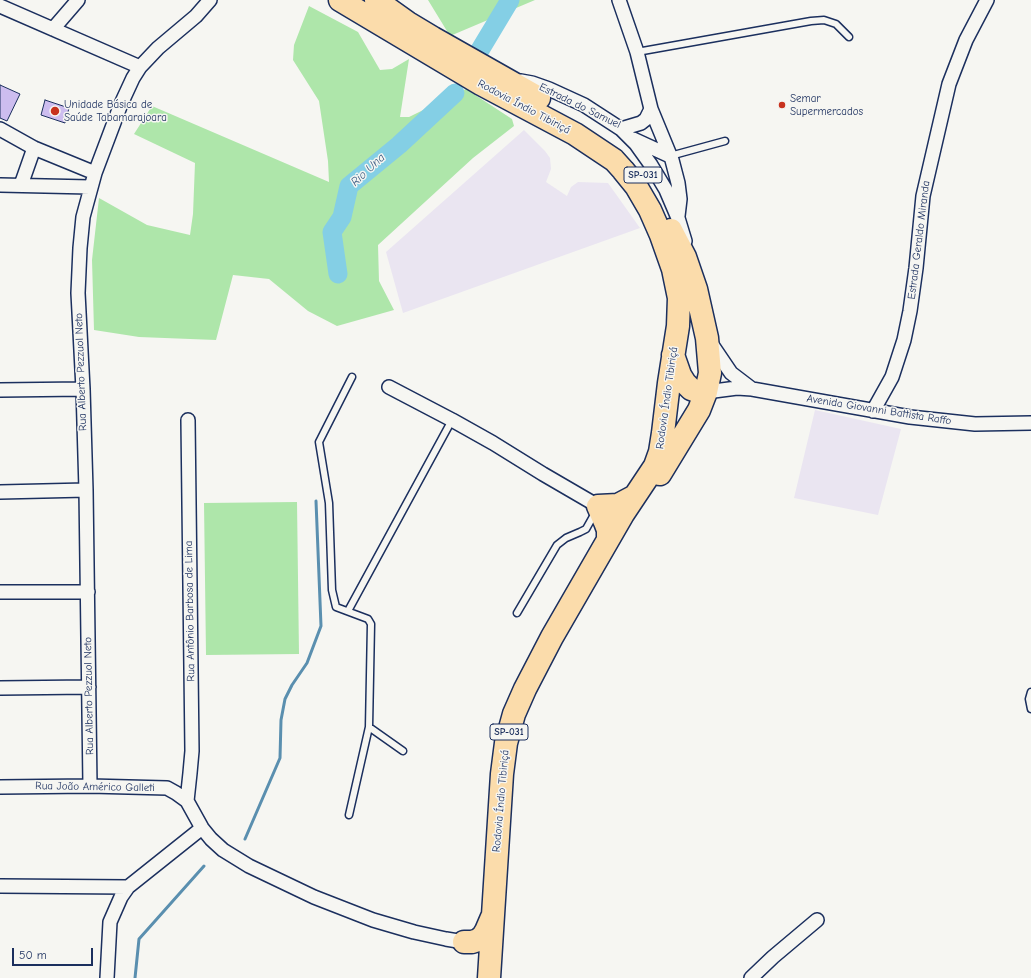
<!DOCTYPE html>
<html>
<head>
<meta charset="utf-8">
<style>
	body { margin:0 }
	#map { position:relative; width:1031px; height:978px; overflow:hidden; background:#f6f6f2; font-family:"Comic Neue",sans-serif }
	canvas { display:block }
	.scale { position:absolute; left:12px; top:948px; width:81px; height:18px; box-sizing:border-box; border:2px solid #1b2f5e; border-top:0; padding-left:5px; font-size:12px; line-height:14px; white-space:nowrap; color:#1b2f5e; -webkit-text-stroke:3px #f6f6f2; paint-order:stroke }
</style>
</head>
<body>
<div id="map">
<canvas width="1031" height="978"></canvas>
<div class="scale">50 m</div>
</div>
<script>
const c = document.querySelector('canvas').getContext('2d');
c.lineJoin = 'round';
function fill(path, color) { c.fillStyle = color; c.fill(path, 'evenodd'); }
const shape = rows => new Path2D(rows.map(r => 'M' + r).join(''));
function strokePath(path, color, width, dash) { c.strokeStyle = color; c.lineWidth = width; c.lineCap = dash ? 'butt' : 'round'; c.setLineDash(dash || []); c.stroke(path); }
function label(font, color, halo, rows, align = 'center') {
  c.font = font + ' "Comic Neue",sans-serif'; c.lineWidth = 3; c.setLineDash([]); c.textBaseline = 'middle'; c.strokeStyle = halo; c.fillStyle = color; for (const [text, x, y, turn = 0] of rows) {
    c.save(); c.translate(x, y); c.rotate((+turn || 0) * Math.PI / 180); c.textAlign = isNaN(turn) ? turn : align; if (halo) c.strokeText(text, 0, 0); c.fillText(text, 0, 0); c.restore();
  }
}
fill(shape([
	[524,130,545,151,550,158,551,169,546,182,567,196,571,187,578,182,608,183,640,228,403,313,386,252],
	[815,410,901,429,878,515,794,498]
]), '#eae5f1');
fill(shape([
	[428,0,535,0,450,36],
	[309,6,358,32,380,70,392,69,409,59,400,117,409,117,466,89,512,119,514,126,473,158,378,245,379,281,394,310,337,326,308,311,269,279,233,275,216,340,139,337,94,330,92,260,99,198,147,225,190,235,193,214,195,163,134,134,152,106,329,182,328,161,319,101,293,60,294,45],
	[297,502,299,654,206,655,204,503]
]), '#aee6aa');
strokePath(shape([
	[245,839,280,758,281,720,285,699,292,685,307,663,321,626,316,501],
	[135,978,139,939,204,866]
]), '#5a8faf', 3);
strokePath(shape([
	[480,50,510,0],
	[338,274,332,232,342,217,349,186,399,145,455,93]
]), '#84cfe5', 19);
const building = shape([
	[0,85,20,94,7,121,0,118,0,85],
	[45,100,69,108,65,123,41,115,45,100]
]);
fill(building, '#cdbdef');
strokePath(building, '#1b2f5e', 1);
const lane = shape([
	[637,52,811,21,824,20,836,24,849,37],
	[670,156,725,141],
	[352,377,319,442,329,503,332,590,336,607,368,619,371,624,369,727,403,751],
	[348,611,452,420],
	[517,613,557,545,566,538,580,532,586,529,595,513],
	[1031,692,1029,699,1031,709],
	[349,815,369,727]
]);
const street = shape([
	[619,0,637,52,651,109,672,160,678,183,680,199,678,216],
	[0,6,140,67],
	[53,29,78,0],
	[521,81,532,83,549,89,584,105,621,129,636,144,651,165,666,190,678,218,685,241],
	[0,129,34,148,95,173],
	[621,129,641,123,646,119,651,109],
	[633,139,670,156],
	[0,185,90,187],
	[21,185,34,148],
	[710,342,731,373,752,389],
	[389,387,452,420,493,443,543,474,598,506],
	[0,390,83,389],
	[706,392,737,388,752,389,910,417,975,424,1031,423],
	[873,411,892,377,904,340,910,311,916,268,923,196,949,84,966,40,987,0],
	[0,492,86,490],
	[0,592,88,592],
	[0,688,89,687],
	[90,786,86,490,83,389,78,293,80,248,83,217,95,173,121,104,133,78,140,67,158,48,196,16,210,0],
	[0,787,90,786,167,788,176,793,187,801,202,828,211,839,223,850,249,866,314,897,373,920,414,932,446,939,464,942],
	[187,801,190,773,192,751,188,420],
	[0,886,128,887],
	[107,978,110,922,121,897,128,887,202,828],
	[751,978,773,957,817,920]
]);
const highway = shape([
	[340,0,481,84,575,134,614,160,623,170,636,186,650,210,661,235,673,269,679,298,678,326,669,383,663,433,660,452,655,466,623,514,552,637,525,689,514,714,506,743,502,774,489,978],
	[376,0,408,23,433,38,539,98],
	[673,355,680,375,685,383,691,389,699,392,706,392],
	[660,474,699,410,706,392,710,373,707,338,696,289,685,257,671,230],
	[608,539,608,530,605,522,598,506,618,505,635,496],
	[464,942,472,942,478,940,483,936,486,931,492,917]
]);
strokePath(lane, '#1b2f5e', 9);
strokePath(street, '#1b2f5e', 16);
strokePath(highway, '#1b2f5e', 25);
strokePath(lane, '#f6f6f2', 6);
strokePath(street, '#f6f6f2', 13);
strokePath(highway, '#fbdcab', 22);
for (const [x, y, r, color] of [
	[782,105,4,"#c8321e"],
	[55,111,5,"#c8321e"]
]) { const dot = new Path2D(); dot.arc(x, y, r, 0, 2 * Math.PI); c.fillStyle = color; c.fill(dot); strokePath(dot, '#f6f6f2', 1.5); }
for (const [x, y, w] of [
	[643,175,38],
	[509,732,38]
]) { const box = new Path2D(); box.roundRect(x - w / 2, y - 8, w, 16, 3); c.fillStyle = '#f6f6f2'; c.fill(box); strokePath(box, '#1b2f5e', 1); }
label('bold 10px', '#1b2f5e', null, [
	["SP-031",643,175],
	["SP-031",509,732]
]);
label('11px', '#1b2f5e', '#f6f6f2', [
	["Semar",790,99],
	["Supermercados",790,112],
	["Unidade Básica de",64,105],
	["Saúde Tabamarajoara",64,118]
], 'left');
label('11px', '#1b2f5e', '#f6f6f2', [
	["Estrada do Samuel",580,106,26],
	["Rodovia Índio Tibiriçá",524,107,28],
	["Estrada Geraldo Miranda",919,240,-83],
	["Rua Alberto Pezzuol Neto",81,372,-92],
	["Rodovia Índio Tibiriçá",667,398,-82],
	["Avenida Giovanni Battista Raffo",879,410,9],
	["Rua Antônio Barbosa de Lima",190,611,-91],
	["Rua Alberto Pezzuol Neto",89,696,-91],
	["Rua João Américo Galleti",95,787,1],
	["Rodovia Índio Tibiriçá",501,801,-85]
]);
label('italic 12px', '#355780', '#f6f6f2', [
	["Rio Una",368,170,-43]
]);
</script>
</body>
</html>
